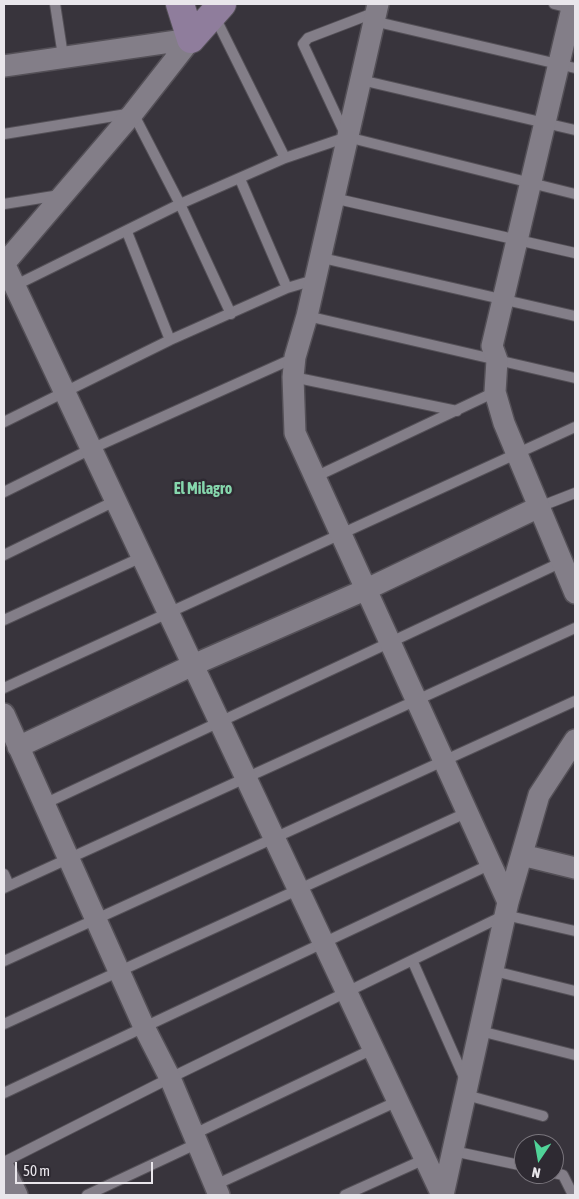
<!DOCTYPE html>
<html>
<head>
<meta charset="utf-8">
<style>
	body { margin:0 }
	#map { position:relative; width:579px; height:1199px; overflow:hidden; background:#38343c; font-family:"Asap Condensed",sans-serif }
	canvas { display:block }
	.frame { position:absolute; inset:0; border:5px solid #e9e6eb; pointer-events:none }
	.north { position:absolute; left:514px; top:1134px; width:50px; height:50px; box-sizing:border-box; background:#2e2a32; border:1px solid #79757c; border-radius:50%; rotate:192deg; font-size:14px; font-weight:700; line-height:20px; text-align:center; color:#e9e6eb }
	.north::after { content:''; display:block; margin:auto; width:18px; height:22px; background:#50d398; clip-path:polygon(50% 0,100% 100%,50% 72%,0 100%) }
	.scale { position:absolute; left:15px; top:1162px; width:138px; height:22px; box-sizing:border-box; border:2px solid #e9e6eb; border-top:0; padding-left:6px; font-size:15px; line-height:18px; white-space:nowrap; color:#e9e6eb; -webkit-text-stroke:4px #2e2a32; paint-order:stroke }
</style>
</head>
<body>
<div id="map">
<canvas width="579" height="1199"></canvas>
<div class="frame"></div>
<div class="north">N</div>
<div class="scale">50 m</div>
</div>
<script>
const c = document.querySelector('canvas').getContext('2d');
c.lineJoin = 'round';
const shape = rows => new Path2D(rows.map(r => 'M' + r).join(''));
function strokePath(path, color, width, dash) { c.strokeStyle = color; c.lineWidth = width; c.lineCap = dash ? 'butt' : 'round'; c.setLineDash(dash || []); c.stroke(path); }
function label(font, color, halo, rows, align = 'center') {
  c.font = font + ' "Asap Condensed",sans-serif'; c.lineWidth = 5; c.setLineDash([]); c.textBaseline = 'middle'; c.strokeStyle = halo; c.fillStyle = color; for (const [text, x, y, turn = 0] of rows) {
    c.save(); c.translate(x, y); c.rotate((+turn || 0) * Math.PI / 180); c.textAlign = isNaN(turn) ? turn : align; if (halo) c.strokeText(text, 0, 0); c.fillText(text, 0, 0); c.restore();
  }
}
const lane = shape([
	[55,4,63,56],
	[554,4,574,9],
	[214,15,285,158],
	[373,21,575,68],
	[361,80,575,130],
	[4,134,133,113,180,204,231,314],
	[345,134,303,44,308,38,376,12],
	[240,179,287,288],
	[333,198,575,253],
	[4,204,60,195],
	[127,232,170,340],
	[318,257,575,316],
	[14,286,180,204,285,158,347,137,575,194],
	[307,316,575,378],
	[293,377,457,411],
	[4,422,170,340,287,288,314,280],
	[315,477,495,392],
	[4,492,91,449,294,358],
	[539,507,575,493],
	[4,555,115,501],
	[4,620,142,557],
	[4,688,575,427],
	[44,804,562,562],
	[4,874,9,885],
	[4,888,575,628],
	[4,961,575,701],
	[413,962,466,1082],
	[494,971,575,991],
	[4,1024,468,812],
	[480,1031,575,1055],
	[4,1093,491,864],
	[466,1095,543,1116],
	[192,1135,373,1049],
	[453,1151,524,1166],
	[4,1162,170,1078,505,915,575,931],
	[554,1173,563,1175,573,1195],
	[215,1185,398,1101],
	[87,1195,196,1144],
	[345,1195,425,1159]
]);
const street = shape([
	[378,4,307,316,295,357,293,377,295,433,508,902],
	[573,4,492,346,497,360,495,392,504,423,575,593],
	[4,66,191,39],
	[4,263,442,1195],
	[4,264,133,113,191,39],
	[4,714,144,1027,170,1078,219,1195],
	[18,747,193,665,367,589,539,507],
	[522,855,575,868],
	[4,1168,17,1195],
	[443,1195,508,902,539,795,575,740]
]);
const secondary = shape([
	[180,4,191,39],
	[191,39,222,4]
]);
strokePath(lane, '#545057', 12);
strokePath(street, '#545057', 24);
strokePath(secondary, '#545057', 30);
strokePath(lane, '#837e88', 10);
strokePath(street, '#837e88', 21);
strokePath(secondary, '#8f7d9c', 28);
label('bold 16px', '#86d7ad', '#2e2a32', [
	["El Milagro",203,489]
]);
</script>
</body>
</html>
